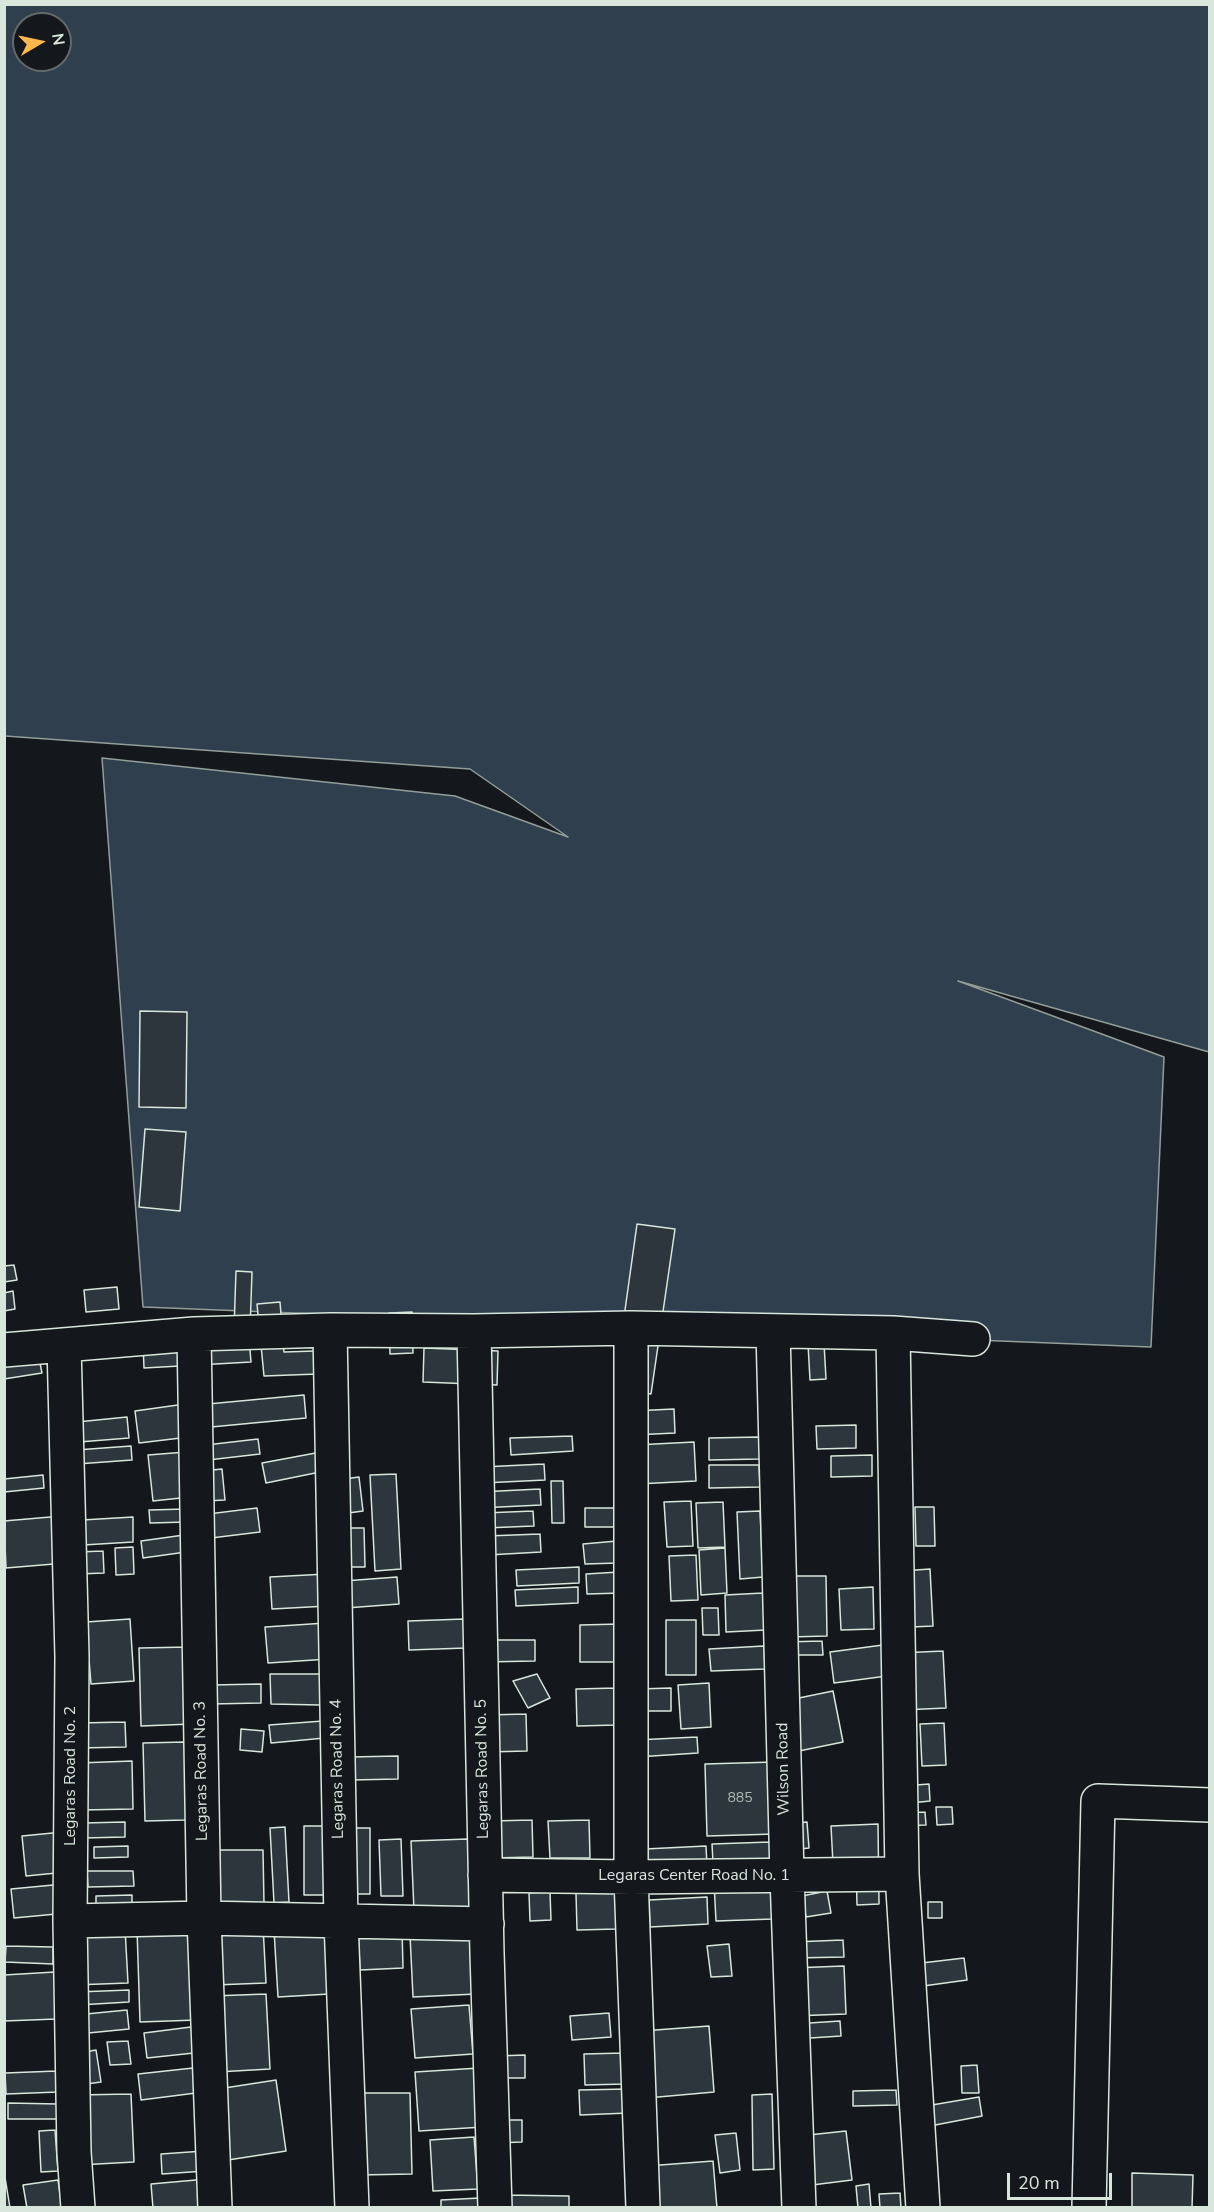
<!DOCTYPE html>
<html>
<head>
<meta charset="utf-8">
<style>
	body { margin:0 }
	#map { position:relative; width:1214px; height:2212px; overflow:hidden; background:#14181c; font-family:"Nunito Sans",sans-serif }
	canvas { display:block }
	.frame { position:absolute; inset:0; border:6px solid #d8e6dc; pointer-events:none }
	.north { position:absolute; left:12px; top:12px; width:60px; height:60px; box-sizing:border-box; background:#14181c; border:2px solid #626a69; border-radius:50%; rotate:81deg; font-size:16px; font-weight:700; line-height:24px; text-align:center; color:#d8e6dc }
	.north::after { content:''; display:block; margin:auto; width:21px; height:27px; background:#ffb74d; clip-path:polygon(50% 0,100% 100%,50% 72%,0 100%) }
	.scale { position:absolute; left:1007px; top:2173px; width:105px; height:27px; box-sizing:border-box; border:3px solid #d8e6dc; border-top:0; padding-left:8px; font-size:18px; line-height:21px; white-space:nowrap; color:#d8e6dc; -webkit-text-stroke:4px #14181c; paint-order:stroke }
</style>
</head>
<body>
<div id="map">
<canvas width="1214" height="2212"></canvas>
<div class="frame"></div>
<div class="north">N</div>
<div class="scale">20 m</div>
</div>
<script>
const c = document.querySelector('canvas').getContext('2d');
c.lineJoin = 'round';
function fill(path, color) { c.fillStyle = color; c.fill(path, 'evenodd'); }
const shape = rows => new Path2D(rows.map(r => 'M' + r).join(''));
function strokePath(path, color, width, dash) { c.strokeStyle = color; c.lineWidth = width; c.lineCap = dash ? 'butt' : 'round'; c.setLineDash(dash || []); c.stroke(path); }
function label(font, color, halo, rows, align = 'center') {
  c.font = font + ' "Nunito Sans",sans-serif'; c.lineWidth = 4.5; c.setLineDash([]); c.textBaseline = 'middle'; c.strokeStyle = halo; c.fillStyle = color; for (const [text, x, y, turn = 0] of rows) {
    c.save(); c.translate(x, y); c.rotate((+turn || 0) * Math.PI / 180); c.textAlign = isNaN(turn) ? turn : align; if (halo) c.strokeText(text, 0, 0); c.fillText(text, 0, 0); c.restore();
  }
}
const water = shape([
	[4,5,1209,5,1209,1052,958,981,1164,1057,1151,1347,143,1307,102,758,455,796,568,837,470,769,5,736,4,5],
	[24,24,60,24,60,60,24,60,24,24]
]);
fill(water, '#2f3f4d');
strokePath(water, '#939e99', 1.5);
const building = shape([
	[140,1011,187,1012,186,1108,139,1107,140,1011],
	[145,1129,186,1132,180,1211,139,1207,145,1129],
	[637,1224,675,1229,651,1394,614,1389,637,1224],
	[14,1265,17,1280,4,1282,4,1266,14,1265],
	[236,1271,252,1272,250,1330,234,1329,236,1271],
	[117,1287,119,1309,86,1312,84,1290,117,1287],
	[13,1291,15,1309,4,1311,4,1293,13,1291],
	[280,1302,284,1352,345,1350,345,1373,264,1376,257,1304,280,1302],
	[412,1312,413,1353,390,1354,389,1313,412,1312],
	[249,1338,251,1362,144,1368,143,1344,249,1338],
	[824,1343,826,1379,810,1380,808,1344,824,1343],
	[424,1348,498,1351,497,1385,423,1382,424,1348],
	[39,1358,42,1373,4,1379,4,1363,39,1358],
	[304,1395,306,1418,211,1427,208,1404,304,1395],
	[185,1404,189,1437,139,1443,135,1411,185,1404],
	[674,1409,675,1433,633,1435,632,1411,674,1409],
	[127,1417,129,1438,79,1442,77,1422,127,1417],
	[856,1425,856,1448,817,1449,816,1426,856,1425],
	[572,1436,573,1451,511,1455,510,1438,572,1436],
	[760,1437,760,1459,709,1460,709,1438,760,1437],
	[258,1439,260,1454,208,1460,206,1445,258,1439],
	[694,1442,696,1481,637,1484,635,1445,694,1442],
	[131,1446,132,1460,77,1464,76,1450,131,1446],
	[186,1452,190,1497,153,1501,148,1455,186,1452],
	[321,1452,325,1471,266,1483,262,1463,321,1452],
	[872,1455,872,1476,831,1477,831,1456,872,1455],
	[544,1464,545,1480,483,1483,482,1467,544,1464],
	[709,1465,759,1465,760,1487,709,1488,709,1465],
	[222,1469,225,1500,205,1501,203,1471,222,1469],
	[396,1474,401,1569,375,1571,370,1475,396,1474],
	[43,1475,44,1488,4,1492,4,1479,43,1475],
	[359,1477,363,1511,341,1514,336,1480,359,1477],
	[551,1481,563,1481,564,1523,552,1523,551,1481],
	[540,1489,541,1505,479,1508,479,1492,540,1489],
	[691,1501,693,1546,667,1547,664,1502,691,1501],
	[723,1502,725,1547,698,1548,696,1503,723,1502],
	[915,1507,934,1507,935,1546,916,1546,915,1507],
	[257,1508,260,1532,211,1538,208,1514,257,1508],
	[585,1508,622,1508,623,1527,585,1527,585,1508],
	[186,1509,187,1522,150,1523,149,1510,186,1509],
	[533,1511,534,1526,485,1528,484,1513,533,1511],
	[760,1511,763,1577,740,1579,737,1512,760,1511],
	[62,1516,66,1563,6,1568,4,1521,62,1516],
	[133,1517,133,1542,83,1545,82,1520,133,1517],
	[346,1528,364,1528,365,1567,347,1567,346,1528],
	[540,1534,541,1552,488,1555,487,1536,540,1534],
	[184,1535,186,1552,143,1558,141,1541,184,1535],
	[617,1541,618,1563,585,1564,583,1544,617,1541],
	[133,1547,134,1574,116,1575,115,1548,133,1547],
	[725,1548,727,1593,701,1595,699,1550,725,1548],
	[103,1551,104,1573,78,1574,78,1552,103,1551],
	[696,1555,698,1600,671,1601,669,1556,696,1555],
	[579,1567,579,1583,517,1586,516,1570,579,1567],
	[930,1569,933,1626,890,1628,887,1572,930,1569],
	[619,1572,621,1593,587,1594,586,1574,619,1572],
	[326,1574,328,1606,272,1609,270,1577,326,1574],
	[788,1576,826,1576,827,1636,789,1637,788,1576],
	[397,1577,399,1604,346,1608,344,1581,397,1577],
	[578,1587,578,1603,516,1606,515,1590,578,1587],
	[873,1587,874,1629,841,1630,839,1589,873,1587],
	[763,1593,766,1630,726,1632,725,1595,763,1593],
	[702,1608,718,1608,719,1635,703,1635,702,1608],
	[130,1619,134,1681,91,1684,86,1622,130,1619],
	[465,1619,466,1648,409,1650,408,1621,465,1619],
	[666,1620,696,1620,696,1675,666,1675,666,1620],
	[326,1623,329,1659,268,1663,265,1627,326,1623],
	[620,1624,620,1662,580,1662,580,1625,620,1624],
	[482,1640,535,1640,535,1661,483,1662,482,1640],
	[822,1641,823,1655,784,1655,784,1642,822,1641],
	[883,1645,887,1676,834,1683,830,1652,883,1645],
	[764,1646,765,1669,711,1671,709,1649,764,1646],
	[189,1647,192,1724,141,1726,139,1648,189,1647],
	[943,1651,946,1708,902,1710,899,1653,943,1651],
	[270,1674,320,1674,320,1705,271,1704,270,1674],
	[537,1674,550,1698,528,1708,513,1681,537,1674],
	[709,1683,711,1727,681,1729,678,1685,709,1683],
	[261,1684,261,1703,211,1704,211,1685,261,1684],
	[616,1688,617,1725,577,1726,576,1689,616,1688],
	[671,1688,671,1711,639,1711,638,1689,671,1688],
	[833,1691,843,1742,799,1751,789,1700,833,1691],
	[526,1714,527,1751,487,1752,486,1715,526,1714],
	[323,1721,325,1738,271,1743,269,1725,323,1721],
	[125,1722,126,1747,79,1748,78,1723,125,1722],
	[944,1723,946,1765,922,1766,920,1724,944,1723],
	[241,1729,264,1731,262,1752,240,1750,241,1729],
	[697,1737,698,1753,637,1757,636,1740,697,1737],
	[185,1742,186,1820,145,1821,143,1743,185,1742],
	[398,1756,398,1779,351,1780,350,1757,398,1756],
	[132,1761,133,1809,81,1810,79,1763,132,1761],
	[774,1762,775,1834,707,1836,705,1764,774,1762],
	[929,1784,930,1801,892,1805,891,1787,929,1784],
	[936,1807,952,1807,953,1824,937,1825,936,1807],
	[925,1812,926,1825,892,1826,892,1813,925,1812],
	[532,1820,533,1857,493,1858,492,1821,532,1820],
	[589,1820,590,1858,550,1858,548,1821,589,1820],
	[125,1822,125,1837,83,1838,83,1823,125,1822],
	[807,1822,809,1848,790,1850,788,1824,807,1822],
	[878,1824,879,1904,857,1905,856,1863,833,1864,831,1826,878,1824],
	[304,1826,328,1826,329,1895,304,1895,304,1826],
	[285,1827,289,1902,274,1903,270,1828,285,1827],
	[349,1828,370,1828,370,1894,349,1894,349,1828],
	[63,1832,67,1872,26,1876,22,1836,63,1832],
	[401,1839,403,1896,381,1896,379,1840,401,1839],
	[468,1839,470,1910,414,1911,411,1841,468,1839],
	[770,1842,773,1919,716,1921,712,1844,770,1842],
	[128,1846,128,1857,94,1858,94,1847,128,1846],
	[706,1846,708,1887,646,1890,645,1849,706,1846],
	[207,1850,263,1850,264,1904,207,1904,207,1850],
	[87,1871,133,1871,134,1886,88,1887,87,1871],
	[64,1884,67,1913,14,1918,11,1889,64,1884],
	[827,1891,831,1913,806,1917,802,1896,827,1891],
	[550,1892,551,1920,530,1921,529,1893,550,1892],
	[617,1892,617,1929,577,1930,576,1893,617,1892],
	[132,1895,132,1906,96,1907,96,1896,132,1895],
	[707,1897,708,1924,650,1927,649,1900,707,1897],
	[928,1902,942,1902,942,1918,928,1918,928,1902],
	[263,1926,266,1983,214,1985,212,1928,263,1926],
	[325,1927,329,1994,278,1997,274,1930,325,1927],
	[125,1928,128,1983,74,1985,71,1931,125,1928],
	[195,1928,197,2020,140,2022,137,1929,195,1928],
	[402,1929,403,1968,360,1970,358,1930,402,1929],
	[472,1932,476,1994,413,1997,410,1935,472,1932],
	[843,1940,844,1957,794,1958,793,1942,843,1940],
	[729,1944,732,1976,711,1977,707,1946,729,1944],
	[6,1946,53,1947,53,1964,5,1962,6,1946],
	[964,1958,967,1980,916,1987,913,1964,964,1958],
	[844,1966,846,2014,793,2016,792,1968,844,1966],
	[55,1972,57,2019,4,2021,4,1975,55,1972],
	[129,1990,129,2002,78,2005,77,1992,129,1990],
	[266,1994,270,2069,217,2072,213,1996,266,1994],
	[469,2005,473,2054,415,2058,411,2009,469,2005],
	[127,2010,129,2029,78,2034,76,2015,127,2010],
	[609,2013,611,2037,572,2040,570,2016,609,2013],
	[840,2021,841,2036,795,2039,794,2024,840,2021],
	[709,2026,714,2092,647,2098,642,2031,709,2026],
	[191,2027,194,2053,147,2058,144,2033,191,2027],
	[128,2041,131,2064,110,2065,107,2042,128,2041],
	[96,2050,101,2082,79,2085,74,2054,96,2050],
	[624,2053,625,2084,585,2085,584,2054,624,2053],
	[525,2055,525,2078,497,2078,496,2056,525,2055],
	[977,2065,979,2093,962,2093,961,2066,977,2065],
	[193,2068,196,2093,141,2100,138,2074,193,2068],
	[479,2068,483,2127,419,2131,415,2072,479,2068],
	[57,2071,58,2092,6,2094,5,2073,57,2071],
	[276,2080,286,2151,228,2160,218,2089,276,2080],
	[628,2089,628,2113,580,2115,579,2090,628,2089],
	[896,2090,897,2105,853,2106,853,2091,896,2090],
	[358,2093,410,2093,412,2174,359,2175,358,2093],
	[131,2094,134,2162,79,2165,77,2095,131,2094],
	[772,2094,774,2169,753,2170,752,2095,772,2094],
	[979,2097,982,2116,930,2126,926,2106,979,2097],
	[8,2103,58,2104,58,2119,8,2119,8,2103],
	[495,2120,522,2120,522,2142,496,2143,495,2120],
	[55,2130,58,2171,41,2172,39,2131,55,2130],
	[846,2131,852,2180,804,2186,799,2136,846,2131],
	[736,2133,740,2170,720,2173,715,2135,736,2133],
	[474,2137,478,2189,433,2191,430,2140,474,2137],
	[204,2151,205,2171,162,2174,161,2154,204,2151],
	[713,2161,717,2208,650,2208,647,2166,713,2161],
	[4,2171,10,2208,4,2208,4,2171],
	[1132,2173,1193,2175,1192,2208,1132,2208,1132,2173],
	[207,2179,210,2208,153,2208,151,2184,207,2179],
	[58,2180,62,2208,27,2208,23,2185,58,2180],
	[869,2184,871,2208,858,2208,856,2186,869,2184],
	[900,2193,901,2208,880,2208,879,2194,900,2193],
	[505,2195,569,2196,569,2208,504,2208,505,2195],
	[480,2198,480,2208,441,2208,441,2200,480,2198]
]);
fill(building, '#2c363c');
strokePath(building, '#d8e6dc', 1.5);
const minor = shape([
	[631,1328,631,1877,643,2208],
	[330,1330,341,1921,352,2208],
	[474,1331,487,1953,495,2208],
	[773,1331,787,1876,799,2208],
	[893,1333,902,1874,923,2208],
	[194,1334,204,1918,215,2208],
	[64,1345,72,1657,70,1921,74,2152,78,2208],
	[4,1350,194,1334,330,1330,474,1331,631,1328,893,1333,973,1339],
	[485,1875,631,1877,902,1874],
	[70,1921,204,1918,487,1924],
	[1089,2208,1098,1801,1210,1805]
]);
strokePath(minor, '#d8e6dc', 36);
strokePath(minor, '#14181c', 33);
label('14px', '#adbab4', null, [
	["885",740,1799]
]);
label('16px', '#d8e6dc', '#14181c', [
	["Legaras Road No. 4",338,1769,-91],
	["Legaras Road No. 5",483,1769,-91],
	["Wilson Road",784,1769,-91],
	["Legaras Road No. 3",202,1771,-91],
	["Legaras Road No. 2",71,1776,-90],
	["Legaras Center Road No. 1",694,1876]
]);
</script>
</body>
</html>
